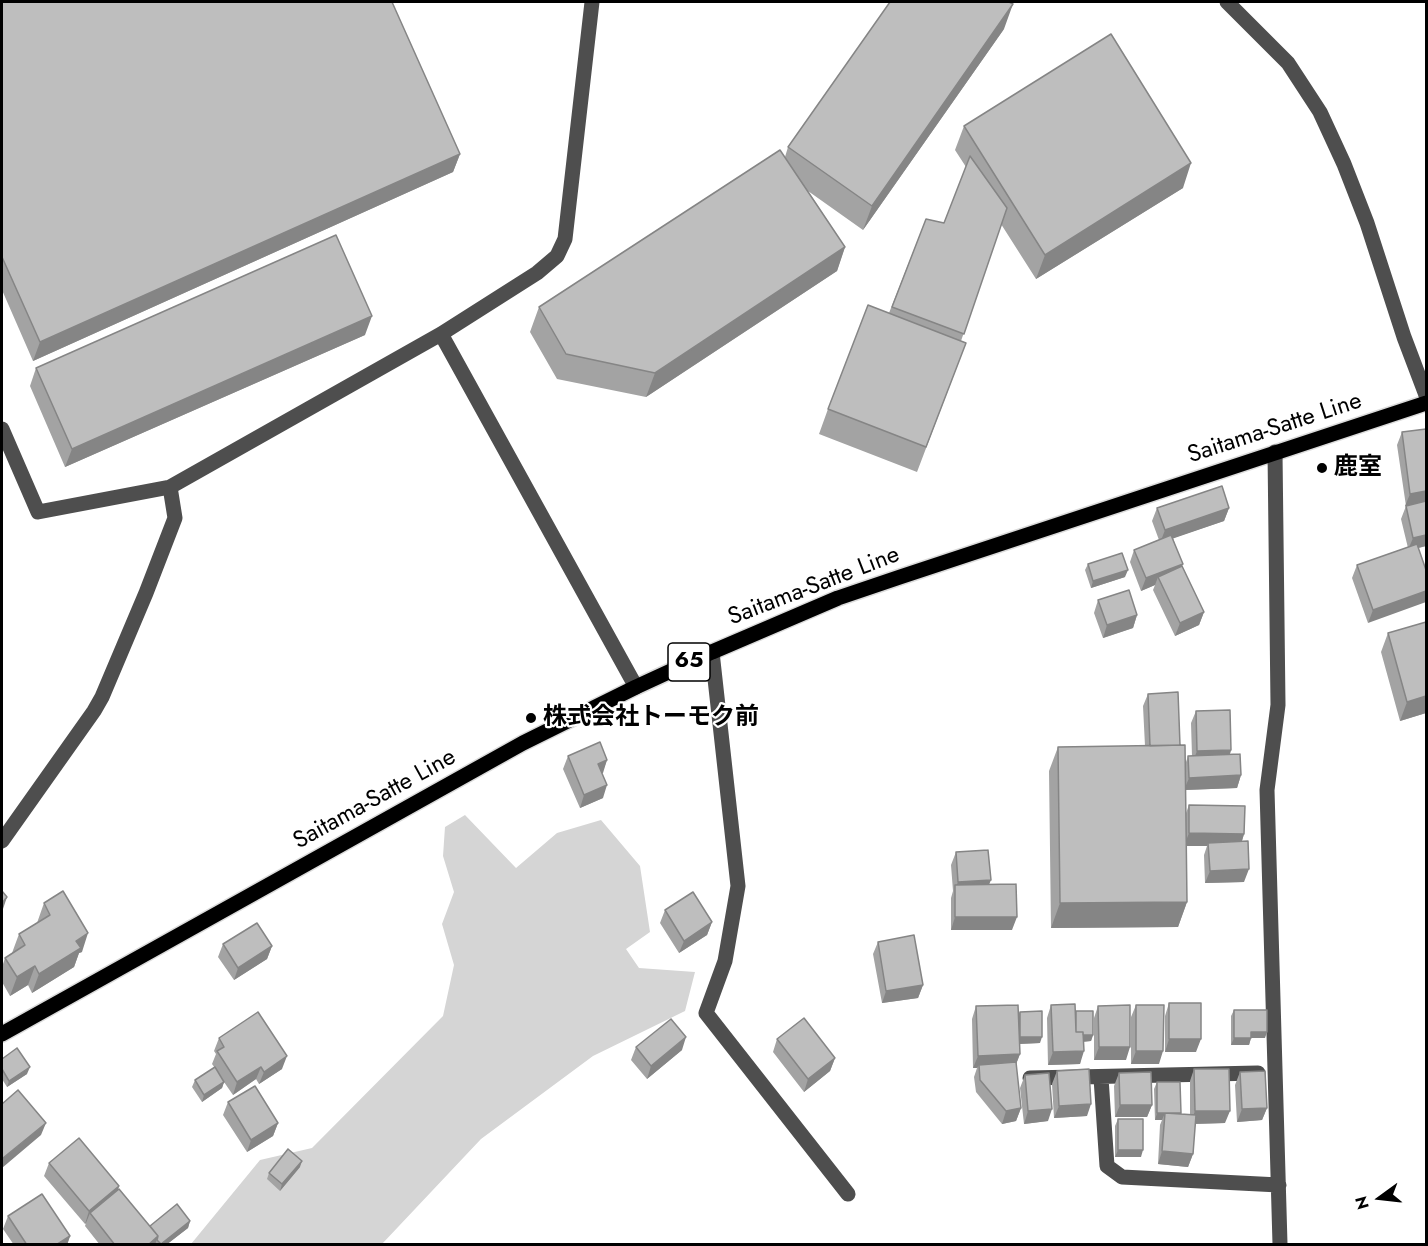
<!DOCTYPE html>
<html>
<head>
<meta charset="utf-8">
<style>
	body { margin:0 }
	#map { position:relative; width:1428px; height:1246px; overflow:hidden; background:#fff; font-family:Jost,sans-serif }
	canvas { display:block }
	.frame { position:absolute; inset:0; border:3px solid #000; pointer-events:none }
	.north { position:absolute; left:1350px; top:1168px; width:60px; height:60px; -webkit-text-stroke:4px #fff; paint-order:stroke; rotate:255deg; font-size:16px; font-weight:700; line-height:24px; text-align:center; color:#000 }
	.north::after { content:''; display:block; margin:auto; width:21px; height:27px; background:#000; clip-path:polygon(50% 0,100% 100%,50% 72%,0 100%) }
</style>
</head>
<body>
<div id="map">
<canvas width="1428" height="1246"></canvas>
<div class="frame"></div>
<div class="north">N</div>
</div>
<script>
const c = document.querySelector('canvas').getContext('2d');
c.lineJoin = 'round';
function fill(path, color) { c.fillStyle = color; c.fill(path, 'evenodd'); }
const shape = rows => new Path2D(rows.map(r => 'M' + r).join(''));
function strokePath(path, color, width, dash) { c.strokeStyle = color; c.lineWidth = width; c.lineCap = dash ? 'butt' : 'round'; c.setLineDash(dash || []); c.stroke(path); }
function label(font, color, halo, rows, align = 'center') {
  c.font = font + ' Jost,"Noto Sans JP",sans-serif'; c.lineWidth = 4.5; c.setLineDash([]); c.textBaseline = 'middle'; c.strokeStyle = halo; c.fillStyle = color; for (const [text, x, y, turn = 0] of rows) {
    c.save(); c.translate(x, y); c.rotate((+turn || 0) * Math.PI / 180); c.textAlign = isNaN(turn) ? turn : align; if (halo) c.strokeText(text, 0, 0); c.fillText(text, 0, 0); c.restore();
  }
}
fill(shape([
	[465,815,516,868,557,833,601,820,640,866,650,932,626,949,639,968,695,972,685,1011,593,1056,481,1139,382,1244,191,1244,260,1160,312,1148,443,1016,454,965,442,924,454,892,443,856,445,827]
]), '#d5d5d5');
const major = shape([
	[2,1034,523,743,636,687,712,652,838,598,900,577,1426,403]
]);
strokePath(major, '#dbdbdb', 18);
strokePath(shape([
	[1227,2,1288,63,1320,112,1344,164,1367,223,1404,337,1426,395],
	[441,334,636,687],
	[2,429,38,512,170,487,441,334,537,273,557,256,565,239,592,2],
	[1275,452,1278,705,1267,790,1280,1244],
	[712,652,738,886,725,961,706,1013,848,1194],
	[2,841,94,711,102,697,146,593,175,518,170,487],
	[1030,1078,1258,1073],
	[1101,1078,1107,1166,1122,1177,1279,1185]
]), '#4e4e4e', 15);
strokePath(major, '#000', 15);
fill(shape([
	[2,2,460,154,453,172,33,361,2,290],
	[1004,29,863,230,808,191,845,247,837,271,646,397,557,379,530,332,539,307,785,157,788,147],
	[964,126,1183,188,1036,279,1001,224,961,341,966,343,917,472,819,434,828,409,889,313,926,219,944,223,966,167,955,150],
	[365,335,65,467,30,386,36,368],
	[1426,429,1426,546,1419,548,1368,623,1352,578,1357,565,1408,548,1401,519,1406,506,1397,445,1402,432],
	[1157,508,1229,508,1224,521,1173,538,1182,566,1204,612,1199,625,1175,636,1153,590,1155,585,1141,591,1130,562,1134,550,1159,540,1152,521],
	[1088,564,1125,577,1091,588,1085,570],
	[1098,600,1137,615,1133,628,1103,638,1094,613],
	[1426,622,1426,713,1400,721,1381,652,1388,633],
	[1148,694,1180,745,1186,762,1188,756,1192,756,1191,723,1196,711,1231,750,1230,754,1241,775,1237,788,1186,790,1186,813,1189,805,1244,834,1242,841,1244,882,1205,883,1204,855,1207,846,1187,846,1187,902,1178,927,1051,928,1049,771,1058,747,1145,746,1143,706],
	[568,756,607,760,602,773,603,798,580,808,563,769],
	[956,852,989,884,1012,930,951,930,951,898,953,891,951,865],
	[44,903,82,952,79,953,74,967,32,993,28,985,10,996,2,982,2,967,5,958,12,953,19,934,37,923],
	[665,910,712,922,707,935,679,953,660,923],
	[878,942,923,985,918,998,882,1003,873,954],
	[223,944,272,946,267,959,234,980,218,957],
	[1169,1003,1196,1052,1165,1052,1165,1016],
	[1051,1005,1075,1013,1093,1035,1091,1041,1084,1042,1080,1064,1048,1065,1047,1018],
	[1136,1005,1159,1064,1131,1064,1131,1017],
	[976,1006,1018,1015,1020,1012,1040,1043,1019,1044,1020,1054,1016,1064,1021,1108,1016,1121,1002,1124,976,1092,974,1077,977,1068,973,1068,972,1019],
	[1098,1006,1126,1060,1094,1060,1094,1018],
	[1234,1010,1265,1038,1251,1038,1249,1045,1231,1045,1231,1016],
	[219,1038,282,1069,259,1084,256,1079,233,1095,224,1082,222,1088,202,1102,192,1087,195,1080,215,1068,212,1064,216,1054,214,1051],
	[777,1039,835,1058,830,1071,804,1092,773,1052],
	[636,1047,682,1050,647,1079,631,1060],
	[2,1059,27,1074,7,1087,2,1079],
	[1194,1069,1225,1123,1195,1124,1193,1154,1188,1167,1158,1164,1160,1125,1162,1120,1155,1120,1154,1089,1157,1082,1181,1114,1190,1115,1190,1081],
	[1057,1071,1087,1116,1054,1118,1052,1084],
	[1240,1072,1267,1108,1262,1120,1237,1122,1235,1085],
	[1119,1073,1152,1105,1147,1117,1115,1117,1114,1086],
	[1025,1075,1048,1121,1024,1124,1020,1088],
	[228,1102,278,1123,273,1136,247,1152,223,1115],
	[1118,1119,1141,1157,1115,1157,1115,1126],
	[49,1163,119,1186,118,1190,150,1226,190,1221,188,1228,166,1245,100,1245,85,1226,86,1223,85,1224,44,1176],
	[300,1167,280,1191,267,1179,269,1173],
	[8,1216,70,1236,67,1245,14,1245,3,1229]
]), '#a3a3a3');
fill(shape([
	[1013,4,1004,29,863,230,872,206],
	[460,154,453,172,33,361,40,342],
	[1191,163,1183,188,1036,279,1045,255],
	[845,247,837,271,646,397,655,373],
	[372,316,365,335,65,467,72,449],
	[1426,491,1426,504,1405,506,1410,494],
	[1229,508,1224,521,1160,543,1165,530],
	[1426,535,1426,546,1408,550,1413,538],
	[1183,564,1178,576,1158,577,1155,585,1141,591,1146,578],
	[1128,570,1125,577,1091,588,1093,581],
	[1426,591,1426,602,1368,623,1373,610],
	[1204,612,1199,625,1175,636,1180,623],
	[1137,615,1133,628,1103,638,1107,625],
	[1426,696,1426,713,1400,721,1407,702],
	[1231,750,1227,763,1192,764,1197,751],
	[607,760,603,773,593,777,598,764],
	[1241,775,1237,788,1184,790,1189,778],
	[607,785,603,798,580,808,584,795],
	[1189,833,1244,834,1240,847,1208,843,1207,846,1184,846],
	[1249,869,1244,882,1205,883,1210,871],
	[991,880,986,892,955,889,958,882],
	[7,897,3,909,2,911,2,903],
	[1187,902,1178,927,1051,928,1060,903],
	[955,917,1017,917,1012,930,951,930],
	[712,922,707,935,679,953,684,941],
	[88,933,82,952,79,953,74,967,32,993,39,974,76,941],
	[272,946,267,959,234,980,238,968],
	[35,966,28,985,10,996,17,977],
	[923,985,918,998,882,1003,886,991],
	[1251,1032,1267,1032,1265,1038,1249,1038],
	[1076,1035,1093,1035,1091,1041,1074,1042],
	[686,1037,682,1050,647,1079,651,1066],
	[1020,1037,1042,1037,1040,1043,1018,1044],
	[1234,1038,1251,1038,1249,1045,1231,1045],
	[1169,1039,1201,1039,1196,1052,1165,1052],
	[1099,1047,1130,1047,1126,1060,1094,1060],
	[1084,1051,1080,1064,1048,1065,1053,1052],
	[1136,1051,1163,1051,1159,1064,1131,1064],
	[1020,1054,1015,1067,979,1065,977,1068,973,1068,978,1056],
	[287,1056,282,1069,259,1084,264,1072],
	[835,1058,830,1071,804,1092,808,1079],
	[30,1067,27,1074,7,1087,9,1081],
	[261,1067,256,1079,233,1095,237,1082],
	[224,1082,222,1088,202,1102,204,1095],
	[1091,1104,1087,1116,1054,1118,1059,1106],
	[1120,1105,1152,1105,1147,1117,1115,1117],
	[1021,1108,1016,1121,1002,1124,1006,1111],
	[1267,1108,1262,1120,1237,1122,1242,1109],
	[1052,1109,1048,1121,1024,1124,1028,1111],
	[1195,1111,1230,1111,1225,1123,1190,1124],
	[1157,1113,1165,1113,1162,1120,1155,1120],
	[46,1123,41,1135,2,1168,2,1162,3,1158],
	[278,1123,273,1136,247,1152,251,1140],
	[1118,1150,1143,1150,1141,1157,1115,1157],
	[1162,1151,1193,1154,1188,1167,1158,1164],
	[302,1161,300,1167,280,1191,282,1184],
	[119,1186,115,1199,90,1213,86,1223,85,1224,89,1211],
	[190,1221,188,1228,166,1245,160,1245],
	[70,1236,67,1245,56,1245],
	[158,1236,155,1245,148,1245]
]), '#858585');
const building = shape([
	[2,2,392,2,460,154,40,342,2,257,2,2],
	[890,2,1009,2,1013,4,872,206,788,147,890,2],
	[1111,34,1191,163,1045,255,964,126,1111,34],
	[780,150,845,247,655,373,566,354,539,307,780,150],
	[970,156,1007,208,964,334,892,307,926,219,944,223,970,156],
	[336,235,372,316,72,449,36,368,336,235],
	[868,305,966,343,926,447,828,409,868,305],
	[1426,429,1426,491,1410,494,1402,432,1426,429],
	[1222,486,1229,508,1165,530,1157,508,1222,486],
	[1426,501,1426,535,1413,538,1406,506,1426,501],
	[1171,535,1183,564,1146,578,1134,550,1171,535],
	[1417,544,1426,570,1426,591,1373,610,1357,565,1417,544],
	[1122,553,1128,570,1093,581,1088,564,1122,553],
	[1182,566,1204,612,1180,623,1158,577,1182,566],
	[1129,590,1137,615,1107,625,1098,600,1129,590],
	[1426,622,1426,696,1407,702,1388,633,1426,622],
	[1178,692,1180,745,1150,746,1148,694,1178,692],
	[1230,710,1231,750,1197,751,1196,711,1230,710],
	[600,742,607,760,598,764,607,785,584,795,568,756,600,742],
	[1185,745,1187,902,1060,903,1058,747,1185,745],
	[1240,754,1241,775,1189,778,1188,756,1240,754],
	[1189,805,1245,806,1244,834,1189,833,1189,805],
	[1248,841,1249,869,1210,871,1208,843,1248,841],
	[988,850,991,880,958,882,956,852,988,850],
	[1016,884,1017,917,955,917,955,885,1016,884],
	[2,891,7,897,2,903,2,891],
	[63,891,88,933,76,941,81,948,39,974,35,966,17,977,5,958,25,945,19,934,50,915,44,903,63,891],
	[693,892,712,922,684,941,665,910,693,892],
	[257,923,272,946,238,968,223,944,257,923],
	[914,935,923,985,886,991,878,942,914,935],
	[1169,1003,1201,1003,1201,1039,1169,1039,1169,1003],
	[1075,1004,1076,1032,1083,1032,1084,1051,1053,1052,1051,1005,1075,1004],
	[1018,1005,1020,1054,978,1056,976,1006,1018,1005],
	[1130,1005,1130,1047,1099,1047,1098,1006,1130,1005],
	[1136,1005,1164,1005,1163,1051,1136,1051,1136,1005],
	[1234,1010,1267,1010,1267,1032,1251,1032,1251,1038,1234,1038,1234,1010],
	[1042,1011,1042,1037,1020,1037,1020,1012,1042,1011],
	[1076,1011,1093,1011,1093,1035,1083,1035,1083,1032,1076,1032,1076,1011],
	[258,1012,287,1056,264,1072,261,1067,237,1082,217,1051,224,1047,219,1038,258,1012],
	[804,1018,835,1058,808,1079,777,1039,804,1018],
	[671,1019,686,1037,651,1066,636,1047,671,1019],
	[17,1048,30,1067,9,1081,2,1069,2,1059,17,1048],
	[1016,1062,1021,1108,1006,1111,980,1080,979,1065,1016,1062],
	[215,1067,224,1082,204,1095,195,1080,215,1067],
	[1089,1069,1091,1104,1059,1106,1057,1071,1089,1069],
	[1194,1069,1229,1069,1230,1111,1195,1111,1194,1069],
	[1265,1071,1267,1108,1242,1109,1240,1072,1265,1071],
	[1151,1072,1152,1105,1120,1105,1119,1073,1151,1072],
	[1049,1073,1052,1109,1028,1111,1025,1075,1049,1073],
	[1157,1082,1180,1082,1181,1113,1157,1113,1157,1082],
	[255,1086,278,1123,251,1140,228,1102,255,1086],
	[18,1090,46,1123,3,1158,2,1157,2,1104,18,1090],
	[1165,1113,1196,1115,1193,1154,1162,1151,1165,1113],
	[1118,1119,1143,1119,1143,1150,1118,1150,1118,1119],
	[79,1138,119,1186,89,1211,49,1163,79,1138],
	[288,1149,302,1161,282,1184,269,1173,288,1149],
	[119,1189,158,1236,148,1245,115,1245,90,1213,119,1189],
	[42,1194,70,1236,56,1245,27,1245,8,1216,42,1194],
	[177,1204,190,1221,161,1244,157,1240,158,1236,150,1226,177,1204]
]);
fill(building, '#bebebe');
strokePath(building, '#858585', 1.5);
for (const [x, y, r, color] of [
	[1322,468,6,"#000"],
	[531,718,6,"#000"]
]) { const dot = new Path2D(); dot.arc(x, y, r, 0, 2 * Math.PI); c.fillStyle = color; c.fill(dot); strokePath(dot, '#fff', 2); }
for (const [x, y, w] of [
	[689,662,42]
]) { const box = new Path2D(); box.roundRect(x - w / 2, y - 19, w, 38, 4.5); c.fillStyle = '#fff'; c.fill(box); strokePath(box, '#000', 1.5); }
label('bold 22px', '#000', null, [
	["65",689,662]
]);
label('24px', '#000', '#fff', [
	["Saitama-Satte Line",1275,429,-18],
	["Saitama-Satte Line",814,587,-21],
	["Saitama-Satte Line",375,800,-29]
]);
label('bold 24px', '#000', '#fff', [
	["鹿室",1334,468],
	["株式会社トーモク前",543,718]
], 'left');
</script>
</body>
</html>
